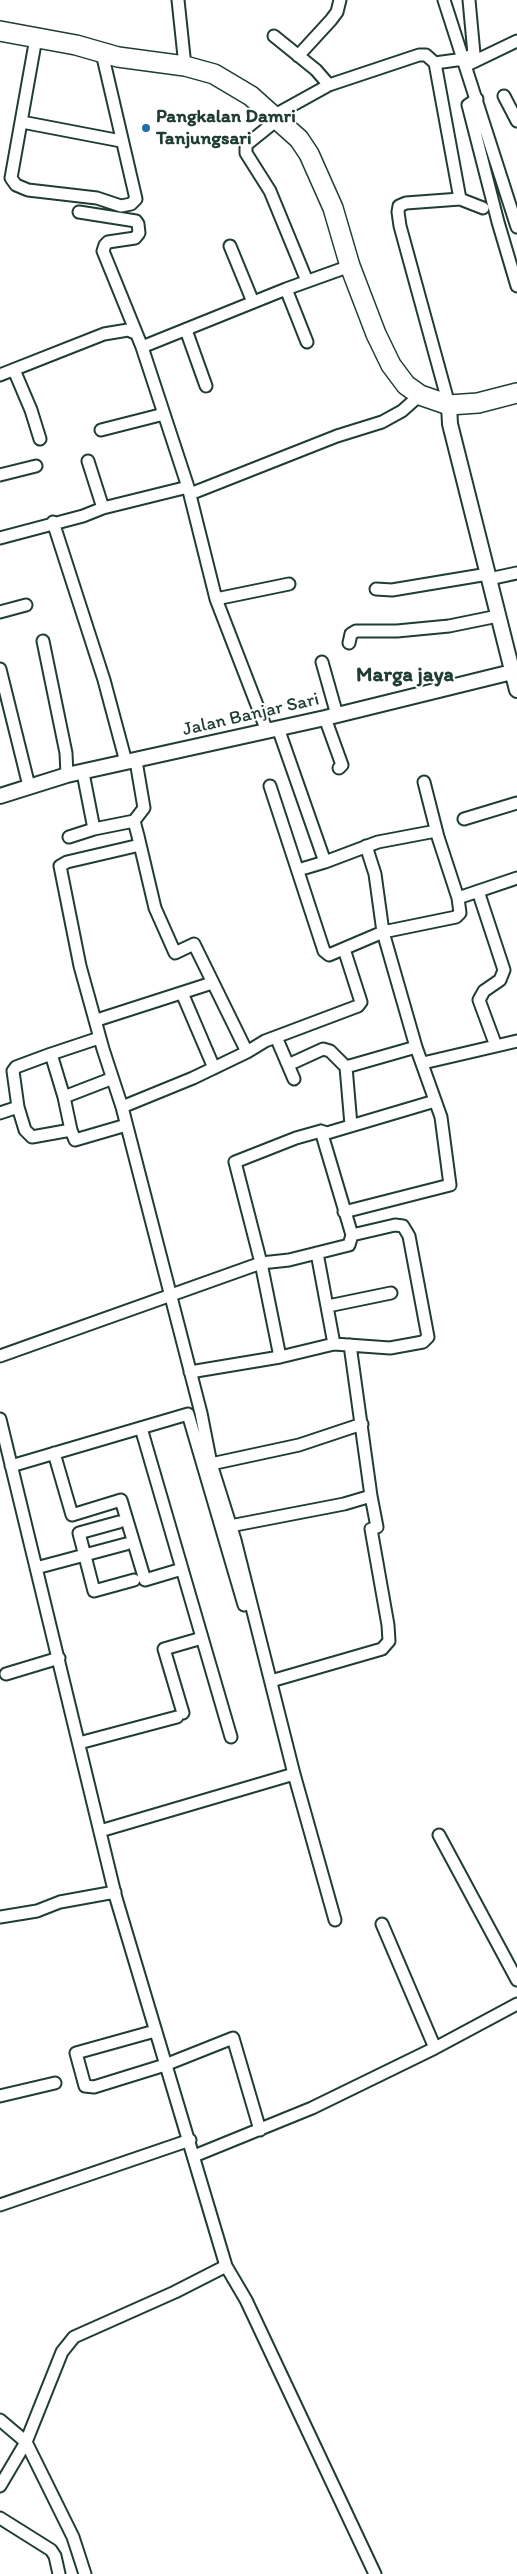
<!DOCTYPE html>
<html>
<head>
<meta charset="utf-8">
<style>
	body { margin:0 }
	canvas { display:block; background:#fff }
</style>
</head>
<body>
<canvas width="517" height="2574"></canvas>
<script>
const c = document.querySelector('canvas').getContext('2d');
c.lineJoin = 'round';
const shape = rows => new Path2D(rows.map(r => 'M' + r).join(''));
function strokePath(path, color, width, dash) { c.strokeStyle = color; c.lineWidth = width; c.lineCap = dash ? 'butt' : 'round'; c.setLineDash(dash || []); c.stroke(path); }
function label(font, color, halo, rows, align = 'center') {
  c.font = font + ' Itim,sans-serif'; c.lineWidth = 4; c.setLineDash([]); c.textBaseline = 'middle'; c.strokeStyle = halo; c.fillStyle = color; for (const [text, x, y, turn = 0] of rows) {
    c.save(); c.translate(x, y); c.rotate((+turn || 0) * Math.PI / 180); c.textAlign = isNaN(turn) ? turn : align; if (halo) c.strokeText(text, 0, 0); c.fillText(text, 0, 0); c.restore();
  }
}
const minor = shape([
	[178,0,185,66],
	[444,0,517,227],
	[274,36,316,70,329,85],
	[36,38,11,178,16,185,28,190,97,198,121,206,131,204,136,199,102,53],
	[298,56,331,20,337,12,340,0],
	[435,63,460,199,406,203,399,206,398,212,400,226,449,405],
	[467,65,517,41],
	[504,96,517,121],
	[477,99,468,105,498,222,517,286],
	[273,116,329,85,419,55,426,55,435,63,464,59,474,54,469,0],
	[277,120,246,145,246,153,270,191,307,281],
	[22,122,121,141],
	[460,199,483,208],
	[79,212,136,221,138,224,139,233,135,238,108,242,105,245,103,251,142,347,188,487,216,599,267,731],
	[230,246,253,302],
	[286,289,307,342],
	[186,330,206,386],
	[142,347,286,289,350,266],
	[14,370,31,410,40,439],
	[0,375,104,334,128,330,135,333],
	[101,430,164,414],
	[88,461,103,508],
	[0,475,36,466],
	[190,494,337,436,382,422,402,411,420,395],
	[53,522,104,680,126,762],
	[0,538,83,516,103,508,188,487],
	[489,579,517,573],
	[376,589,392,590,488,574],
	[216,599,289,584],
	[0,612,26,605],
	[43,641,66,753,67,775],
	[349,643,351,634,356,631,397,631,449,626,498,616],
	[322,662,337,715],
	[0,669,29,786],
	[325,718,342,765,339,768],
	[278,728,325,862,378,842,436,831],
	[83,773,94,829],
	[424,782,438,837,458,898],
	[270,786,324,951,329,955,383,932,375,874,366,846],
	[464,819,517,803],
	[134,821,138,836,155,908,175,953,194,944,247,1052,193,1078,122,1107,103,1049,80,966,60,866,67,862,140,845],
	[69,837,94,829,134,821,144,808,136,761],
	[298,870,325,862],
	[478,891,504,970,500,980,484,991,479,1000,496,1046],
	[182,993,214,1068],
	[97,1020,212,983],
	[276,1037,294,1079],
	[247,1052,265,1041,358,1006,361,1002,344,949],
	[51,1054,96,1039],
	[423,1063,517,1041],
	[288,1065,323,1049,330,1051,346,1067],
	[18,1107,13,1071,16,1067,51,1054,64,1097,108,1080],
	[122,1107,201,1413,211,1464,299,1445,362,1424],
	[0,1113,18,1107,25,1130,32,1137,71,1130,64,1097],
	[351,1125,346,1067,416,1047],
	[71,1130,75,1140,123,1126],
	[344,1212,450,1185,441,1117,416,1047,383,932,456,917,460,913,458,898,517,878],
	[352,1235,395,1225,403,1226,409,1236,428,1337,423,1342,390,1348,334,1344,280,1357,261,1263,235,1162,296,1138,321,1131,327,1133,435,1101],
	[317,1253,334,1344],
	[328,1306,391,1293],
	[0,1356,261,1263,289,1260,349,1245,352,1235,321,1131],
	[190,1372,280,1357],
	[0,1419,116,1898,226,2266,246,2300,375,2574],
	[141,1428,231,1737],
	[54,1453,72,1515,121,1500,145,1580,182,1569],
	[211,1464,235,1540,294,1774,335,1920],
	[11,1466,188,1414,244,1605],
	[119,1522,79,1533,94,1591,134,1580],
	[230,1526,344,1504,371,1496,350,1345],
	[36,1568,126,1544],
	[6,1674,59,1658],
	[271,1681,382,1649,389,1641,388,1625,371,1529,377,1527,371,1496],
	[183,1713,164,1649,202,1638],
	[79,1743,177,1717],
	[100,1831,294,1774],
	[439,1835,517,1980],
	[0,1917,37,1911,60,1902,115,1892],
	[382,1924,435,2048],
	[155,2031,76,2053,85,2086,94,2087,165,2065,233,2038,260,2130],
	[0,2096,55,2083],
	[194,2156,312,2108,435,2048,517,2004],
	[0,2205,190,2140],
	[0,2420,26,2442,73,2537,85,2574],
	[0,2486,26,2442,62,2352,74,2337,175,2292,226,2266],
	[0,2518,51,2550,55,2556,59,2574]
]);
const tertiary = shape([
	[449,405,450,424,517,690],
	[0,796,67,775,325,718,512,672]
]);
const trunk = shape([
	[0,31,76,45,118,57,185,66,214,74,251,96,299,139,309,154,333,208,350,266,376,334,391,365,406,385,420,395,449,405,478,403,517,393]
]);
strokePath(minor, '#1f3d34', 15);
strokePath(tertiary, '#1f3d34', 18);
strokePath(trunk, '#1f3d34', 22);
strokePath(minor, '#fff', 11);
strokePath(tertiary, '#fff', 14);
strokePath(trunk, '#fff', 19);
for (const [x, y, r, color] of [
	[146,128,5,"#1f6fb2"]
]) { const dot = new Path2D(); dot.arc(x, y, r, 0, 2 * Math.PI); c.fillStyle = color; c.fill(dot); strokePath(dot, '#fff', 2); }
label('bold 19px', '#1f3d34', '#fff', [
	["Pangkalan Damri",156,117],
	["Tanjungsari",156,139]
], 'left');
label('19px', '#1f3d34', '#fff', [
	["Jalan Banjar Sari",251,715,-13]
]);
label('bold 21px', '#1f3d34', '#fff', [
	["Marga jaya",405,676]
]);
</script>
</body>
</html>
